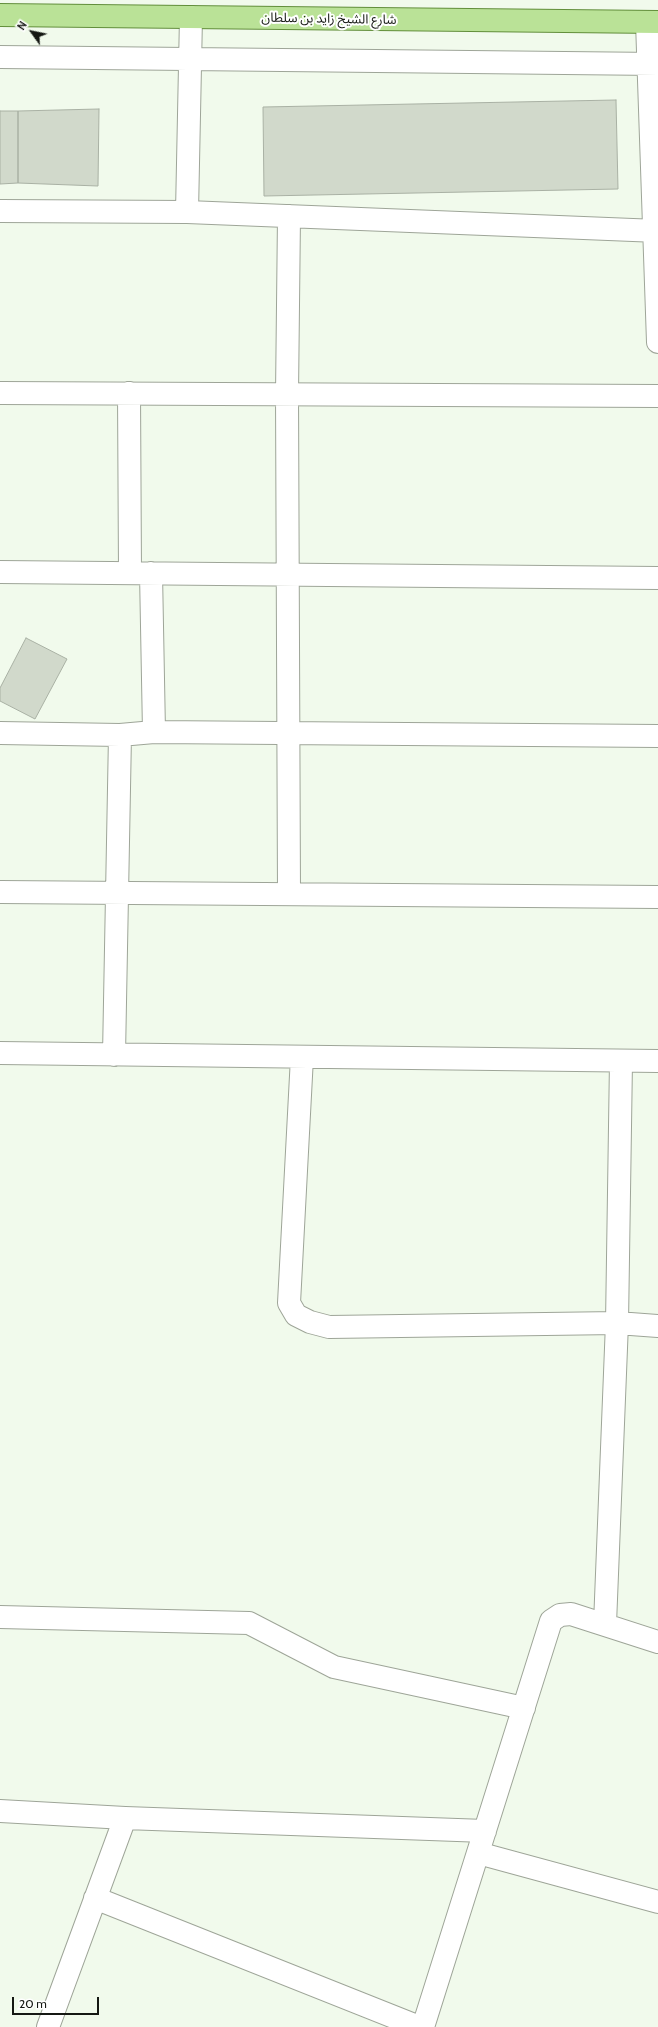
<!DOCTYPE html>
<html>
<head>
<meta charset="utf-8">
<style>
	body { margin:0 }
	#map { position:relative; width:658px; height:2027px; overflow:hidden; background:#f1faec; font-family:Cabin,sans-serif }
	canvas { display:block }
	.north { position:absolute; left:12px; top:12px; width:40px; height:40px; -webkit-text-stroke:3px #fff; paint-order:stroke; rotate:303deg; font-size:11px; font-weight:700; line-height:16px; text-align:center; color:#151813 }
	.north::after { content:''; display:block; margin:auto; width:14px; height:18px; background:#151813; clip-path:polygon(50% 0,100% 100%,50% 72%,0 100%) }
	.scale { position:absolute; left:12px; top:1997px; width:87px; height:18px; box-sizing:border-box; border:2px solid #151813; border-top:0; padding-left:5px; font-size:12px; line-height:14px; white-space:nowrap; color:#151813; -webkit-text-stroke:3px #fff; paint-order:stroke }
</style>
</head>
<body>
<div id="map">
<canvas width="658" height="2027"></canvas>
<div class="north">N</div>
<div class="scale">20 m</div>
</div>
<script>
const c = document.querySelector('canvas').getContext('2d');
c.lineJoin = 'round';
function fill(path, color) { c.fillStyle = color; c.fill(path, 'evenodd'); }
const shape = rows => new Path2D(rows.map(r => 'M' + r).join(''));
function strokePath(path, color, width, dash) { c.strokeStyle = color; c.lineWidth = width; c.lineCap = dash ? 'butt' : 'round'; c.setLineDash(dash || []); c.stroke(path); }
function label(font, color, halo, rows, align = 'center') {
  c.font = font + ' Cabin,"Noto Sans Arabic",sans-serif'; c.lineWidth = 4; c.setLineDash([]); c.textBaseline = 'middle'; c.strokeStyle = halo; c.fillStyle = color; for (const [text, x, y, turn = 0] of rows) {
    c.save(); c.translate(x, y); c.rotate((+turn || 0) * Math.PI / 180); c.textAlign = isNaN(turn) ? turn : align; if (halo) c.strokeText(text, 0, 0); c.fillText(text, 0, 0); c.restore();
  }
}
const building = shape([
	[616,100,618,189,264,196,263,107,616,100],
	[99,109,98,186,18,183,18,111,99,109],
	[0,111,18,111,18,183,0,184,0,111],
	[26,638,67,659,35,719,0,701,0,688,26,638]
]);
fill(building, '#d1d9cb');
strokePath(building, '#a9b1a4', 1);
const minor = shape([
	[647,22,658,342],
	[0,57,658,64],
	[0,211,187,212,658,231],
	[187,212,191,17],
	[0,393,658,396],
	[129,393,130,573],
	[0,572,658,578],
	[151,573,154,732],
	[0,733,120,735,154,732,658,736],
	[0,892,658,897],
	[289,894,287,394,289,216],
	[0,1053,658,1061],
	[114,1055,120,735],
	[302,1057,289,1303,296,1315,310,1322,329,1327,617,1323,658,1326],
	[0,1617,249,1623,334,1667,524,1708],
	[605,1624,617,1323,621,1061],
	[0,1811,125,1818,485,1831],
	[478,1853,658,1902],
	[95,1898,419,2027],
	[48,2027,125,1818],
	[423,2027,551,1621,560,1615,571,1614,658,1642]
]);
const major = shape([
	[0,15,658,22]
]);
strokePath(minor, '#9ea598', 24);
strokePath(major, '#628e3b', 24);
strokePath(minor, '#fff', 22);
strokePath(major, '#bae297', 22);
label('13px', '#151813', '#fff', [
	["شارع الشيخ زايد بن سلطان",329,19,1]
]);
</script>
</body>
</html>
